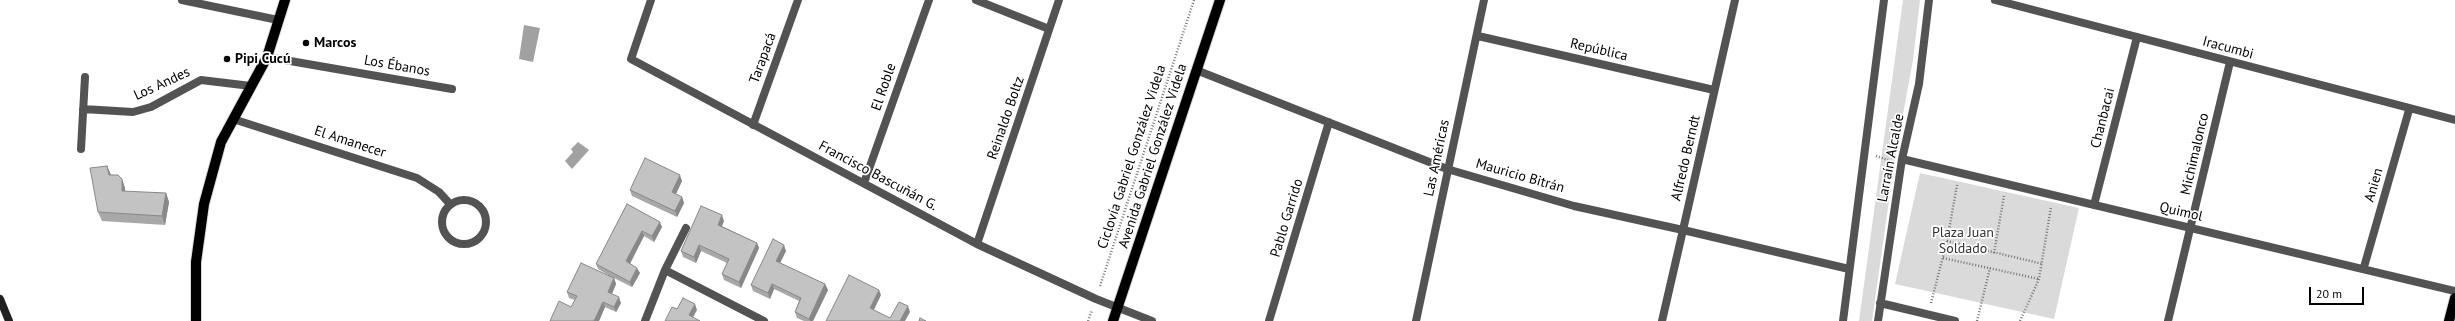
<!DOCTYPE html>
<html>
<head>
<meta charset="utf-8">
<style>
	body { margin:0 }
	#map { position:relative; width:2455px; height:321px; overflow:hidden; background:#fff; font-family:"PT Sans",sans-serif }
	canvas { display:block }
	.scale { position:absolute; left:2309px; top:287px; width:55px; height:18px; box-sizing:border-box; border:2px solid #000; border-top:0; padding-left:5px; font-size:12px; line-height:14px; white-space:nowrap; color:#000; -webkit-text-stroke:3px #fff; paint-order:stroke }
</style>
</head>
<body>
<div id="map">
<canvas width="2455" height="321"></canvas>
<div class="scale">20 m</div>
</div>
<script>
const c = document.querySelector('canvas').getContext('2d');
c.lineJoin = 'round';
function fill(path, color) { c.fillStyle = color; c.fill(path, 'evenodd'); }
const shape = rows => new Path2D(rows.map(r => 'M' + r).join(''));
function strokePath(path, color, width, dash) { c.strokeStyle = color; c.lineWidth = width; c.lineCap = dash ? 'butt' : 'round'; c.setLineDash(dash || []); c.stroke(path); }
function label(font, color, halo, rows, align = 'center') {
  c.font = font + ' "PT Sans",sans-serif'; c.lineWidth = 3.5; c.setLineDash([]); c.textBaseline = 'middle'; c.strokeStyle = halo; c.fillStyle = color; for (const [text, x, y, turn = 0] of rows) {
    c.save(); c.translate(x, y); c.rotate((+turn || 0) * Math.PI / 180); c.textAlign = isNaN(turn) ? turn : align; if (halo) c.strokeText(text, 0, 0); c.fillText(text, 0, 0); c.restore();
  }
}
fill(shape([
	[1903,0,1920,0,1913,60,1895,158,1872,321,1859,321],
	[1920,173,2079,208,2054,319,1895,284]
]), '#dadada');
fill(shape([
	[524,25,540,28,533,62,519,59],
	[578,142,589,150,572,169,565,161,573,152,571,149]
]), '#a1a1a1');
const primary = shape([
	[196,321,196,262,204,204,221,142,267,57,285,0],
	[1113,321,1220,0],
	[2449,321,2455,298]
]);
strokePath(primary, '#dbdbdb', 12);
strokePath(shape([
	[1876,156,1888,160],
	[1947,241,2043,264],
	[1994,253,2004,196],
	[1943,258,2039,279],
	[1100,286,1194,0],
	[1931,303,1947,241,1957,185],
	[1088,321,1092,310],
	[1977,321,1990,268],
	[2020,321,2039,279,2051,207]
]), '#757575', 2.5, [1, 2]);
strokePath(shape([
	[182,0,278,20],
	[651,0,631,59,977,244,1096,299,1152,321],
	[976,0,1049,29],
	[1995,0,2455,120],
	[1478,36,1714,90],
	[267,57,452,89],
	[1196,70,1447,169,1574,206,1683,230,1735,0],
	[83,109,133,112,151,107,201,80,251,86],
	[233,119,417,178,439,192,450,204],
	[753,125,798,0],
	[81,149,85,77],
	[1902,159,2455,291],
	[864,183,929,0],
	'442 222a22 22 0 1 1 44 0a22 22 0 1 1-44 0Z',
	[2094,205,2137,37],
	[977,244,1059,0],
	[2364,267,2409,110],
	[665,270,764,321],
	[1880,303,1955,321],
	[645,321,665,270,686,228],
	[1269,321,1329,122],
	[1416,321,1484,0],
	[1878,321,1902,159,1919,84,1929,0],
	[2168,321,2230,62]
]), '#535353', 8);
strokePath(shape([
	[1662,321,1683,230,1849,269],
	[1843,321,1884,0]
]), '#535353', 8);
strokePath(shape([
	[0,299,9,321]
]), '#202020', 8);
strokePath(primary, '#000', 10);
fill(shape([
	[107,166,111,175,122,179,125,188,125,192,166,193,169,202,165,225,102,221,98,212],
	[682,181,676,194,682,197,684,203,677,217,632,196,630,190],
	[627,204,662,227,654,242,644,236,630,264,640,273,632,287,614,278,616,284,612,294,621,303,616,312,605,307,599,321,550,321,571,307,575,300,569,298,567,292,610,276,598,269,596,264],
	[724,221,722,226,757,243,759,248,741,288,724,280,722,274,727,263,701,251,696,263,683,257,681,251],
	[786,251,780,263,825,284,828,290,813,321,804,321,797,318,795,312,799,301,774,289,770,299,753,291,751,285]
]), '#a8a8a8');
fill(shape([
	[107,166,111,175,109,175],
	[680,175,682,181,674,198,672,192],
	[122,179,125,188,126,201,122,191],
	[166,193,169,202,165,225,162,216],
	[682,197,684,203,677,217,675,211],
	[722,215,724,221,720,230,718,225],
	[660,222,662,227,654,242,652,236],
	[642,231,644,236,628,267,626,261],
	[757,243,759,248,741,288,739,282],
	[699,245,701,251,696,263,694,257],
	[784,245,786,251,778,267,776,261],
	[637,268,640,273,632,287,630,282],
	[614,278,616,284,610,298,608,292],
	[772,284,774,289,770,299,768,293],
	[825,284,828,290,813,321,810,321,809,319],
	[879,290,881,295,872,314,870,308],
	[619,297,621,303,616,312,614,307],
	[603,302,605,307,599,321,594,321],
	[695,304,697,310,691,321,689,315],
	[908,306,910,312,905,321,900,321]
]), '#888');
const building = shape([
	[645,158,680,175,672,192,682,197,675,211,630,190,645,158],
	[107,166,109,175,118,175,122,179,122,191,166,193,162,216,98,212,90,168,107,166],
	[627,204,660,222,652,236,642,231,626,261,637,268,630,282,596,264,627,204],
	[701,206,722,215,718,225,757,243,739,282,722,274,729,259,699,245,694,257,681,251,701,206],
	[773,239,784,245,776,261,825,284,809,319,795,312,801,298,772,284,768,293,751,285,773,239],
	[581,263,614,278,608,292,619,297,614,307,603,302,594,321,550,321,559,301,571,307,577,296,567,292,581,263],
	[849,275,879,290,870,308,890,318,899,302,908,306,900,321,826,321,849,275],
	[683,298,695,304,689,315,700,321,665,321,672,307,677,309,683,298],
	[920,318,926,321,919,321,920,318]
]);
fill(building, '#c3c3c3');
strokePath(building, '#888', 1);
for (const [x, y, r, color] of [
	[306,43,4,"#000"],
	[227,59,4,"#000"]
]) { const dot = new Path2D(); dot.arc(x, y, r, 0, 2 * Math.PI); c.fillStyle = color; c.fill(dot); strokePath(dot, '#fff', 1.5); }
label('bold 14px', '#000', '#fff', [
	["Marcos",314,43],
	["Pipi Cucú",235,59]
], 'left');
label('14px', '#000', '#fff', [
	["Iracumbi",2228,48,15],
	["República",1599,50,13],
	["Tarapacá",763,58,-70],
	["Los Ébanos",397,66,10],
	["Los Andes",162,84,-25],
	["El Roble",884,87,-71],
	["Reinaldo Boltz",1006,118,-71],
	["Chanbacai",2103,118,-76],
	["El Amanecer",350,142,18],
	["Michimalonco",2195,154,-77],
	["Avenida Gabriel González Videla",1153,156,-72],
	["Ciclovía Gabriel González Videla",1132,157,-72],
	["Las Américas",1437,158,-78],
	["Alfredo Berndt",1686,158,-77],
	["Larraín Alcalde",1891,158,-79],
	["Francisco Bascuñán G.",878,176,28],
	["Mauricio Bitrán",1520,176,16],
	["Anien",2374,185,-74],
	["Quimol",2181,212,13],
	["Pablo Garrido",1287,218,-73]
]);
label('14px', '#313131', '#fff', [
	["Plaza Juan",1963,233],
	["Soldado",1963,249]
]);
</script>
</body>
</html>
